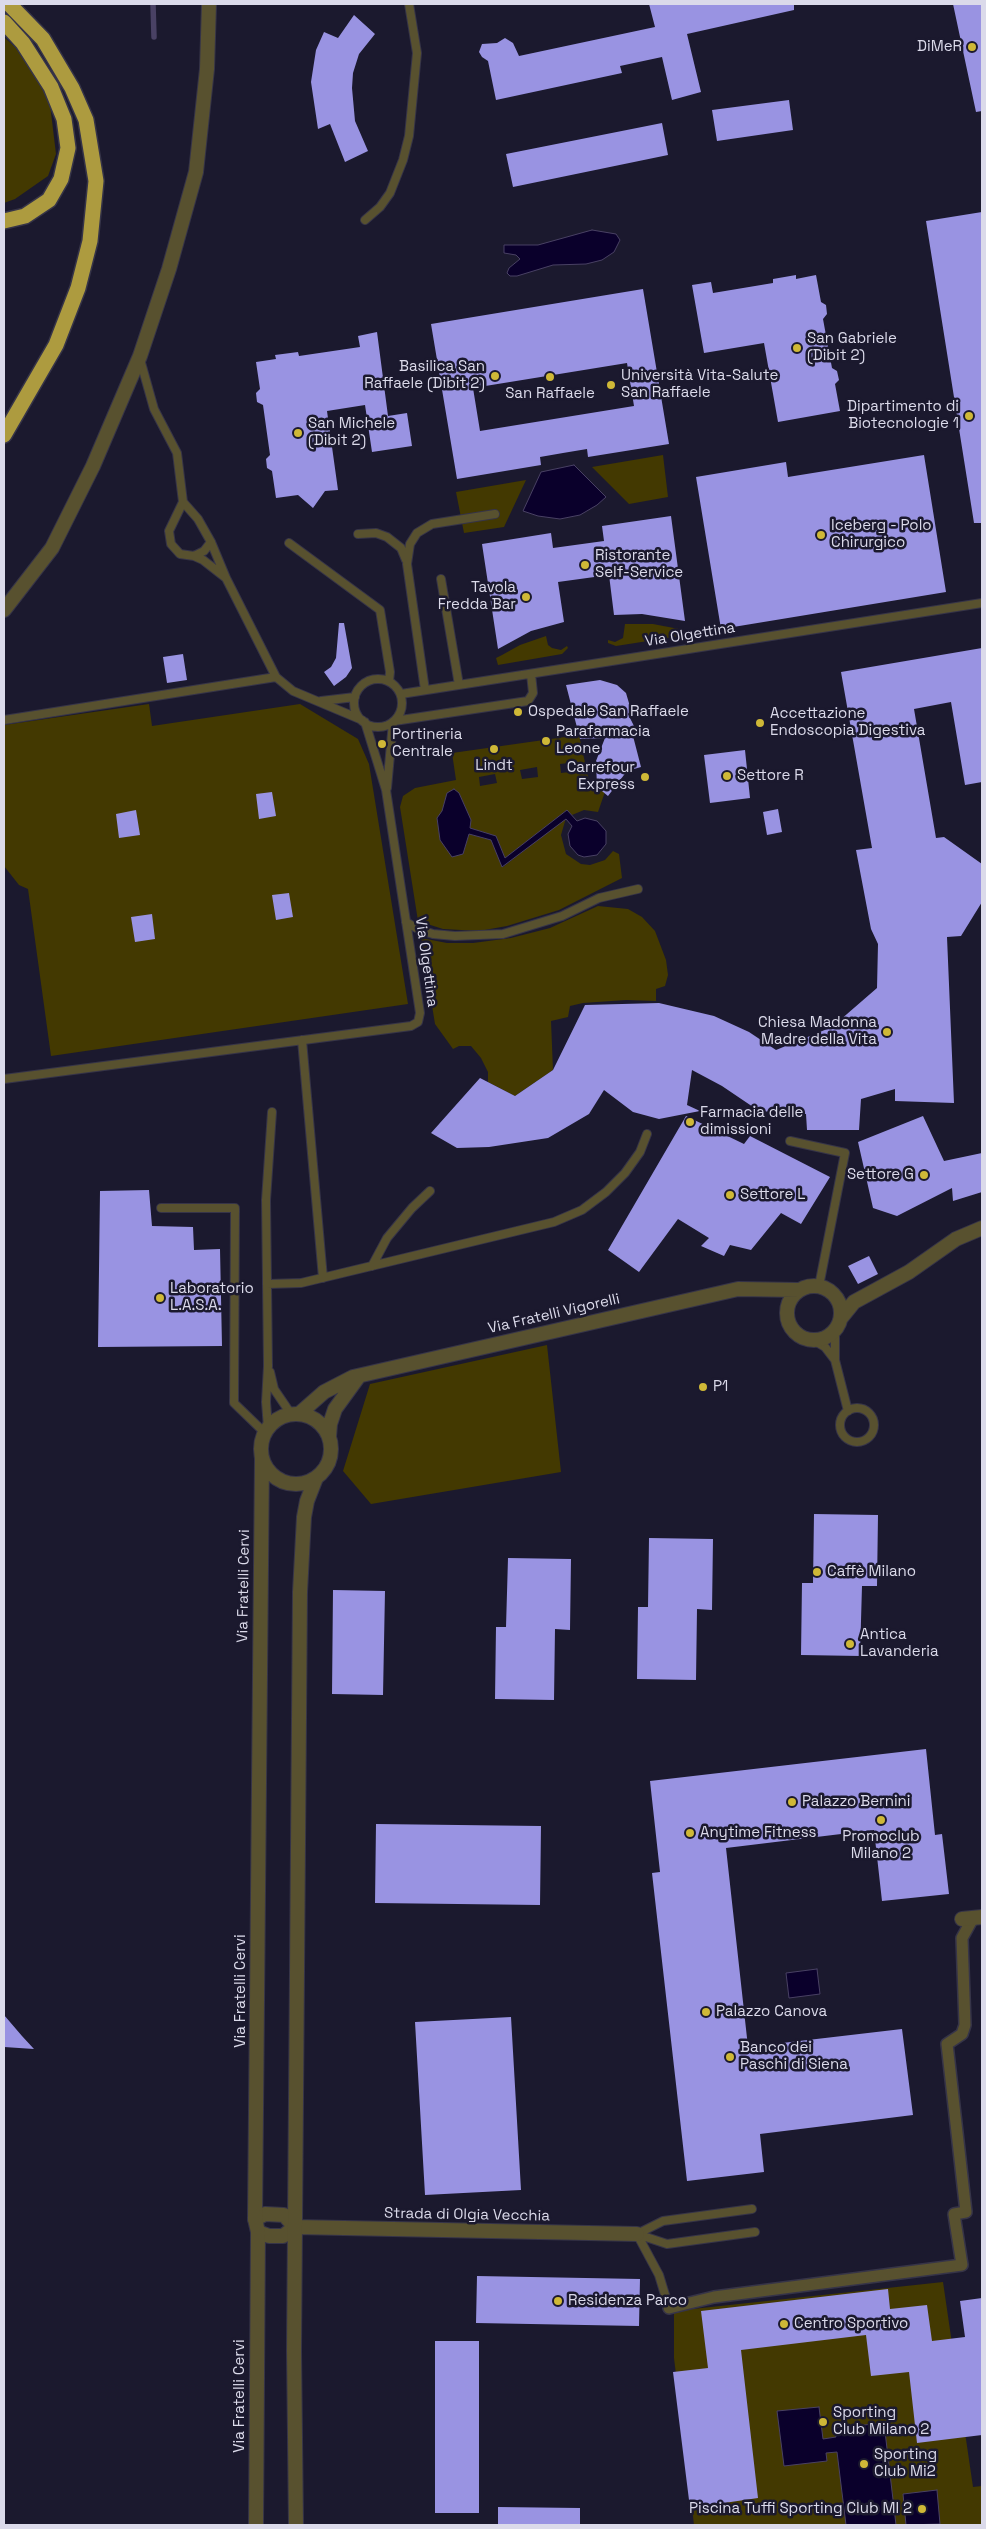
<!DOCTYPE html>
<html>
<head>
<meta charset="utf-8">
<style>
	body { margin:0 }
	#map { position:relative; width:986px; height:2529px; overflow:hidden; background:#1b192e; font-family:"Space Grotesk",sans-serif }
	canvas { display:block }
	.frame { position:absolute; inset:0; border:5px solid #dbdaea; pointer-events:none }
</style>
</head>
<body>
<div id="map">
<canvas width="986" height="2529"></canvas>
<div class="frame"></div>
</div>
<script>
const c = document.querySelector('canvas').getContext('2d');
c.lineJoin = 'round';
function fill(path, color) { c.fillStyle = color; c.fill(path, 'evenodd'); }
const shape = rows => new Path2D(rows.map(r => 'M' + r).join(''));
function strokePath(path, color, width, dash) { c.strokeStyle = color; c.lineWidth = width; c.lineCap = dash ? 'butt' : 'round'; c.setLineDash(dash || []); c.stroke(path); }
function label(font, color, halo, rows, align = 'center') {
  c.font = font + ' "Space Grotesk",sans-serif'; c.lineWidth = 5; c.setLineDash([]); c.textBaseline = 'middle'; c.strokeStyle = halo; c.fillStyle = color; for (const [text, x, y, turn = 0] of rows) {
    c.save(); c.translate(x, y); c.rotate((+turn || 0) * Math.PI / 180); c.textAlign = isNaN(turn) ? turn : align; if (halo) c.strokeText(text, 0, 0); c.fillText(text, 0, 0); c.restore();
  }
}
fill(shape([
	[4,37,15,47,49,96,56,154,48,176,15,199,4,203],
	[663,455,668,497,629,504,592,467],
	[526,480,504,527,464,533,456,492],
	[625,624,653,624,679,629,680,636,616,646,608,643,608,640,615,642,623,638],
	[546,636,548,645,552,648,561,650,567,646,568,648,562,654,498,665,496,658,502,655,520,645],
	[149,704,152,726,300,704,358,739,369,764,408,1004,51,1056,28,889,19,885,4,866,4,725],
	[579,735,589,781,599,779,607,786,598,812,584,810,572,815,567,810,505,858,496,836,470,828,471,820,459,793,447,794,442,811,437,818,440,840,463,854,469,834,491,840,503,867,566,818,561,835,566,854,581,864,590,865,605,860,613,851,619,854,622,878,559,910,507,926,479,931,443,929,418,921,400,807,403,796,415,788,456,780,452,753],
	[577,762,578,771,561,773,560,764],
	[537,767,538,777,522,779,520,770],
	[495,774,497,783,480,786,479,777],
	[598,906,628,909,642,917,655,931,666,960,668,975,665,986,656,989,656,1001,626,1000,583,1003,570,1006,568,1017,551,1021,553,1070,515,1096,488,1082,488,1072,481,1058,471,1046,459,1046,453,1049,435,1024,421,938,447,943,473,943,511,938,550,928],
	[547,1345,561,1472,371,1504,343,1471,370,1384],
	[943,2282,973,2487,982,2486,982,2525,694,2525,674,2358,674,2311]
]), '#433901');
const water = shape([
	[592,230,616,234,620,240,614,252,602,260,586,264,553,265,517,276,510,276,507,273,509,268,520,259,516,255,504,253,504,245,538,245,592,230],
	[574,465,606,497,597,505,580,515,560,519,538,516,523,511,541,472,574,465],
	[454,789,459,793,471,820,470,828,496,836,505,858,567,810,577,821,585,818,597,821,606,831,606,844,597,855,584,857,578,855,570,846,568,834,572,826,566,819,502,867,491,840,469,834,463,854,452,857,440,840,437,818,442,811,447,793,454,789],
	[817,1969,820,1994,789,1998,786,1973,817,1969],
	[819,2407,823,2439,836,2437,835,2428,884,2423,896,2525,846,2525,837,2452,826,2453,827,2461,784,2466,777,2411,819,2407],
	[937,2490,940,2524,906,2525,903,2494,937,2490]
]);
fill(water, '#0a002b');
strokePath(water, '#494164', 1);
strokePath(shape([
	[153,4,154,37]
]), '#494164', 5.5);
fill(shape([
	[649,4,794,4,794,10,687,34,701,92,672,100,662,57,620,66,622,73,496,100,488,61,482,57,479,52,482,44,497,43,505,38,513,43,519,56,655,27],
	[953,4,982,4,982,111,976,112],
	[354,15,375,34,359,54,353,73,352,88,355,121,368,151,345,162,330,124,318,129,311,82,316,50,324,32,338,38],
	[789,100,793,130,717,141,712,110],
	[662,123,668,155,513,187,506,154],
	[982,212,982,523,974,523,926,221],
	[796,275,796,279,816,275,821,302,826,305,827,314,823,319,832,368,837,371,839,380,835,384,840,411,778,422,764,343,704,353,692,285,711,282,713,293,773,283,773,279],
	[643,289,669,444,588,457,587,449,563,453,540,457,541,465,457,479,431,324],
	[627,363,634,406,480,431,473,388],
	[377,332,388,416,407,413,412,446,372,452,365,405,327,411,338,490,325,491,313,508,298,495,276,498,272,471,267,468,266,459,270,455,263,405,257,402,256,393,260,389,256,362,276,359,275,355,298,352,299,356,360,347,358,336],
	[924,455,946,592,721,629,696,477,786,462,788,477],
	[671,516,685,621,642,614,614,615,609,575,558,582,564,622,531,631,498,649,482,544,551,533,553,548,604,541,602,526],
	[339,623,344,623,352,668,346,677,334,686,324,672,331,667,336,658],
	[982,648,982,782,965,785,951,702,914,709,936,838,944,837,982,864,982,902,961,936,947,937,954,1103,895,1101,895,1089,861,1099,859,1130,807,1130,806,1114,759,1111,722,1086,692,1070,687,1105,700,1111,659,1119,633,1112,604,1090,589,1114,548,1138,489,1147,457,1148,431,1133,480,1078,515,1096,553,1070,585,1005,659,1003,714,1016,749,1032,776,1050,832,1027,877,988,878,944,871,929,856,850,872,848,841,672],
	[183,654,187,680,167,683,163,657],
	[600,680,617,685,626,693,631,710,628,714,635,728,633,736,641,767,627,771,608,796,597,787,596,761,605,738,580,739,566,685],
	[745,750,750,798,710,803,704,755],
	[272,792,276,816,259,819,256,794],
	[778,809,782,832,767,835,763,812],
	[136,810,140,835,119,838,116,814],
	[289,893,293,917,276,920,272,895],
	[152,914,155,939,135,942,131,917],
	[686,1116,744,1144,750,1136,830,1177,801,1224,781,1213,751,1250,730,1245,724,1256,701,1246,709,1238,678,1219,639,1272,608,1250],
	[923,1116,944,1161,982,1153,982,1192,953,1201,952,1188,897,1216,873,1208,858,1142],
	[149,1190,152,1226,193,1227,194,1250,220,1249,222,1346,98,1347,100,1191],
	[869,1256,878,1274,858,1284,848,1266],
	[814,1514,878,1515,877,1586,862,1586,860,1656,801,1655,802,1583,813,1583],
	[649,1538,713,1539,712,1610,697,1609,696,1680,637,1679,638,1607,648,1607],
	[508,1558,571,1559,570,1630,555,1629,554,1700,495,1699,496,1627,506,1627],
	[333,1590,385,1591,383,1695,332,1694],
	[926,1749,935,1835,942,1834,949,1894,882,1901,874,1830,726,1848,748,2047,902,2029,913,2115,760,2134,764,2172,687,2181,652,1873,660,1872,650,1781],
	[376,1824,541,1826,540,1905,375,1903],
	[4,2015,22,2036,34,2049,4,2047],
	[511,2017,521,2190,425,2195,415,2022],
	[477,2276,640,2279,639,2326,476,2323],
	[888,2289,890,2309,927,2305,932,2341,965,2337,960,2301,982,2298,982,2435,917,2443,909,2372,871,2376,866,2335,741,2350,758,2498,690,2508,673,2372,708,2368,701,2311],
	[435,2341,479,2341,479,2513,435,2513],
	[498,2507,580,2508,580,2525,498,2525]
]), '#9993e2');
const service = shape([
	[365,220,380,207,390,193,403,160,409,136,417,53,409,4],
	[140,359,154,409,177,453,183,502,198,519,211,542,226,578,276,677,293,691,362,720],
	[183,502,169,531,171,544,180,554,194,556,204,551,211,542],
	[358,534,376,533,387,537,401,548,406,560],
	[289,543,380,610,390,672,389,681],
	[194,556,203,560,226,578],
	[441,579,459,685],
	'354 703a24 24 0 1 1 48 0a24 24 0 1 1-48 0Z',
	[425,690,407,564,410,544,417,533,432,524,495,514],
	[401,694,982,603],
	[321,701,355,697],
	[4,720,276,677],
	[394,721,528,701,533,693,531,674],
	[387,788,393,722],
	[406,922,418,929,433,934,455,936,503,934,562,916,599,898,638,889],
	[302,1040,323,1278],
	[4,1079,411,1026,418,1022,420,1013,386,790,365,722],
	[790,1141,845,1153,819,1286],
	[161,1208,235,1208,234,1403,265,1433],
	[372,1266,387,1238,412,1208,430,1191],
	[267,1284,301,1283,554,1222,582,1210,606,1192,625,1173,640,1152,647,1134],
	[815,1341,825,1347,835,1360,835,1330],
	[835,1360,848,1411],
	[270,1372,274,1389,291,1414],
	'840 1425a17 17 0 1 1 34 0a17 17 0 1 1-34 0Z',
	[268,1428,266,1402,268,1366,266,1200,272,1112],
	[637,2234,667,2244,755,2232],
	[637,2234,663,2221,752,2209],
	[637,2234,659,2275,669,2308]
]);
const pedestrian = shape([
	[669,2308,714,2297,962,2265,954,2214,966,2212,947,2044,962,2034,965,2025,962,1938,973,1918]
]);
const minor = shape([
	[4,610,52,548,93,466,140,356,169,269,196,172,207,69,209,4],
	[962,1919,982,1917],
	[255,2219,265,2214,284,2215,295,2227],
	[295,2227,637,2234],
	[258,2232,269,2236,283,2236,295,2227]
]);
const tertiary = shape([
	'787 1313a27 27 0 1 1 54 0a27 27 0 1 1-54 0Z',
	[841,1318,854,1302,909,1272,956,1239,982,1228],
	[299,1414,324,1392,353,1377,738,1289,799,1290],
	'261 1449a35 35 0 1 1 70 0a35 35 0 1 1-70 0Z',
	[329,1437,330,1424,335,1409,359,1376],
	[256,2525,258,2232,255,2219,262,1457],
	[296,2525,294,2350,300,1592,304,1517,307,1501,316,1478]
]);
const motorway = shape([
	[4,22,23,43,51,87,64,119,68,148,61,179,49,200,25,216,4,221],
	[4,435,56,345,78,288,90,241,96,181,86,120,72,88,43,39,9,4]
]);
strokePath(service, '#363448', 10);
strokePath(pedestrian, '#363448', 14);
strokePath(minor, '#363448', 16);
strokePath(tertiary, '#363448', 16);
strokePath(motorway, '#363448', 18);
strokePath(service, '#58512f', 8);
strokePath(pedestrian, '#58512f', 11);
strokePath(minor, '#58512f', 14);
strokePath(tertiary, '#58512f', 14);
strokePath(motorway, '#ad9b3f', 15);
for (const [x, y, r, color] of [
	[972,47,5,"#cfb837"],
	[797,348,5,"#cfb837"],
	[495,376,5,"#cfb837"],
	[550,377,5,"#cfb837"],
	[611,385,5,"#cfb837"],
	[969,416,5,"#cfb837"],
	[298,433,5,"#cfb837"],
	[821,535,5,"#cfb837"],
	[585,565,5,"#cfb837"],
	[526,597,5,"#cfb837"],
	[518,712,5,"#cfb837"],
	[760,723,5,"#cfb837"],
	[546,741,5,"#cfb837"],
	[382,744,5,"#cfb837"],
	[494,749,5,"#cfb837"],
	[727,776,5,"#cfb837"],
	[645,777,5,"#cfb837"],
	[887,1032,5,"#cfb837"],
	[690,1122,5,"#cfb837"],
	[924,1175,5,"#cfb837"],
	[730,1195,5,"#cfb837"],
	[160,1298,5,"#cfb837"],
	[703,1387,5,"#cfb837"],
	[817,1572,5,"#cfb837"],
	[850,1644,5,"#cfb837"],
	[792,1802,5,"#cfb837"],
	[881,1820,5,"#cfb837"],
	[690,1833,5,"#cfb837"],
	[706,2012,5,"#cfb837"],
	[730,2057,5,"#cfb837"],
	[558,2301,5,"#cfb837"],
	[784,2324,5,"#cfb837"],
	[823,2422,5,"#cfb837"],
	[864,2464,5,"#cfb837"],
	[922,2509,5,"#cfb837"]
]) { const dot = new Path2D(); dot.arc(x, y, r, 0, 2 * Math.PI); c.fillStyle = color; c.fill(dot); strokePath(dot, '#1b192e', 2); }
label('15px', '#dbdaea', '#1b192e', [
	["DiMeR",962,47,"right"],
	["San Gabriele",807,339],
	["(Dibit 2)",807,356],
	["Basilica San",485,367,"right"],
	["Raffaele (Dibit 2)",485,384,"right"],
	["Università Vita-Salute",621,376],
	["San Raffaele",621,393],
	["San Raffaele",550,394,"center"],
	["Dipartimento di",959,407,"right"],
	["Biotecnologie 1",959,424,"right"],
	["San Michele",308,424],
	["(Dibit 2)",308,441],
	["Iceberg - Polo",831,526],
	["Chirurgico",831,543],
	["Ristorante",595,556],
	["Self-Service",595,573],
	["Tavola",516,588,"right"],
	["Fredda Bar",516,605,"right"],
	["Ospedale San Raffaele",528,712],
	["Accettazione",770,714],
	["Endoscopia Digestiva",770,731],
	["Parafarmacia",556,732],
	["Leone",556,749],
	["Portineria",392,735],
	["Centrale",392,752],
	["Lindt",494,766,"center"],
	["Carrefour",635,768,"right"],
	["Express",635,785,"right"],
	["Settore R",737,776],
	["Chiesa Madonna",877,1023,"right"],
	["Madre della Vita",877,1040,"right"],
	["Farmacia delle",700,1113],
	["dimissioni",700,1130],
	["Settore G",914,1175,"right"],
	["Settore L",740,1195],
	["Laboratorio",170,1289],
	["L.A.S.A.",170,1306],
	["P1",713,1387],
	["Caffè Milano",827,1572],
	["Antica",860,1635],
	["Lavanderia",860,1652],
	["Palazzo Bernini",802,1802],
	["Anytime Fitness",700,1833],
	["Promoclub",881,1837,"center"],
	["Milano 2",881,1854,"center"],
	["Palazzo Canova",716,2012],
	["Banco dei",740,2048],
	["Paschi di Siena",740,2065],
	["Residenza Parco",568,2301],
	["Centro Sportivo",794,2324],
	["Sporting",833,2413],
	["Club Milano 2",833,2430],
	["Sporting",874,2455],
	["Club Mi2",874,2472],
	["Piscina Tuffi Sporting Club MI 2",912,2509,"right"]
], 'left');
label('15px', '#dbdaea', '#1b192e', [
	["Via Olgettina",690,635,-9],
	["Via Olgettina",426,962,82],
	["Via Fratelli Vigorelli",554,1314,-13],
	["Via Fratelli Cervi",244,1586,-89],
	["Via Fratelli Cervi",241,1991,-90],
	["Strada di Olgia Vecchia",467,2215,1],
	["Via Fratelli Cervi",240,2396,-90]
]);
</script>
</body>
</html>
